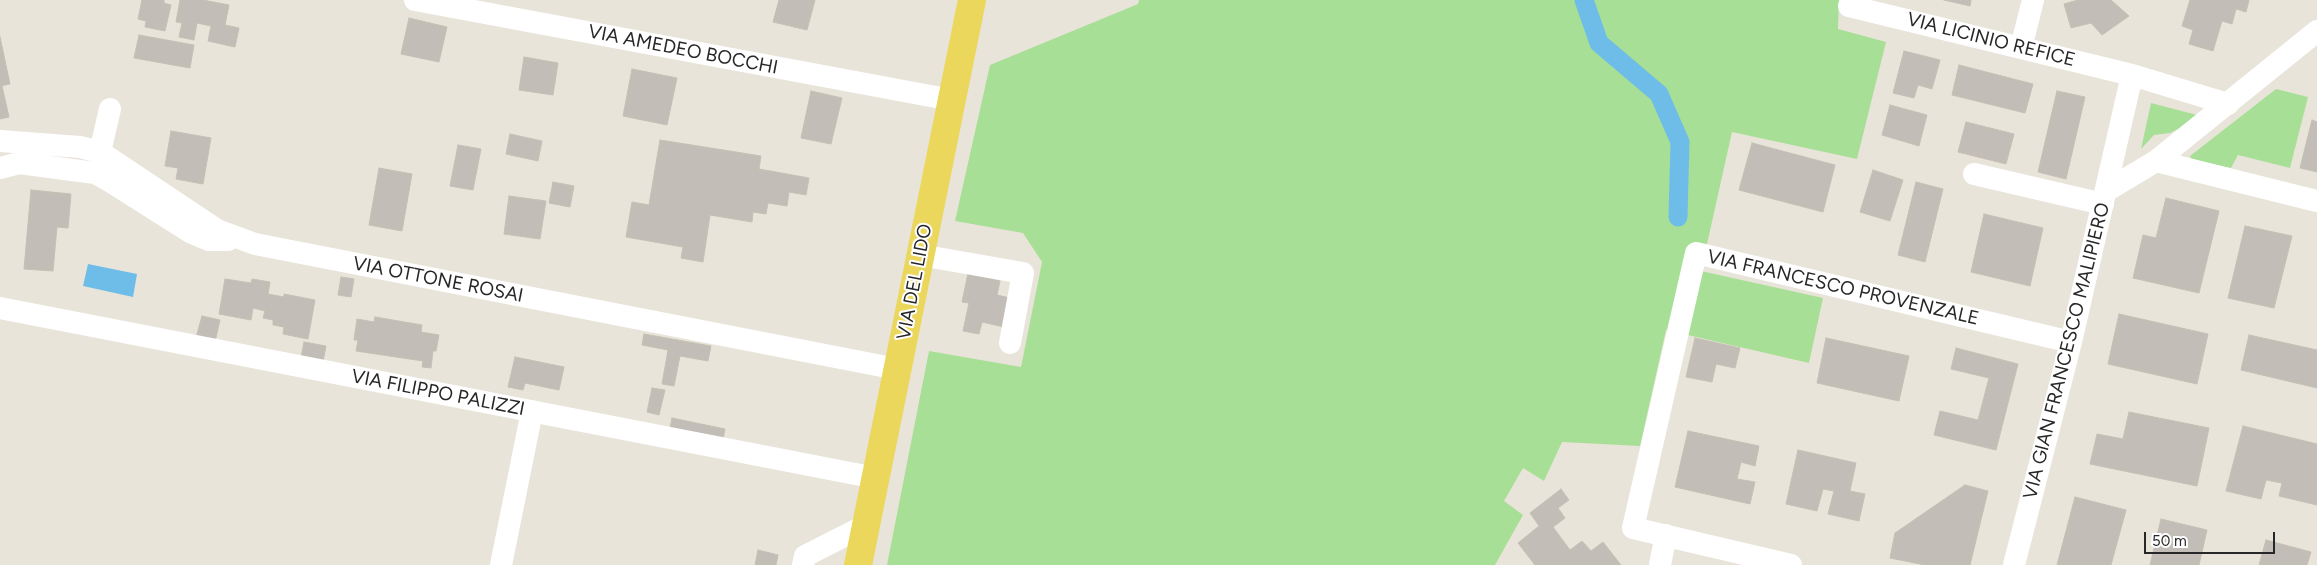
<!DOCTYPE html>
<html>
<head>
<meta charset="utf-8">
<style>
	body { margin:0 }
	#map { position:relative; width:2317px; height:565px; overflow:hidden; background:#e9e4d9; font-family:Figtree,sans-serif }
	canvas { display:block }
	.scale { position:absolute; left:2144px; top:532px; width:131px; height:22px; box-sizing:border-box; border:2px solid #272727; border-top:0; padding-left:6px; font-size:15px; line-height:18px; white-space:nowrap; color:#272727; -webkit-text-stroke:4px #fff; paint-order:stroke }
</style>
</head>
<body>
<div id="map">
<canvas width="2317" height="565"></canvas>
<div class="scale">50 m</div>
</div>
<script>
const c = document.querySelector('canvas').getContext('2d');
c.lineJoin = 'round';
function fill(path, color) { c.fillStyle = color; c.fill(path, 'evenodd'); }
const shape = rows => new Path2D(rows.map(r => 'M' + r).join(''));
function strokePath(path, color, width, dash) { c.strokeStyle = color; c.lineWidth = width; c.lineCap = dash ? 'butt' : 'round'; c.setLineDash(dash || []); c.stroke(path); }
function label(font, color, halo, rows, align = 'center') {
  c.font = font + ' Figtree,sans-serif'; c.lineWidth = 4; c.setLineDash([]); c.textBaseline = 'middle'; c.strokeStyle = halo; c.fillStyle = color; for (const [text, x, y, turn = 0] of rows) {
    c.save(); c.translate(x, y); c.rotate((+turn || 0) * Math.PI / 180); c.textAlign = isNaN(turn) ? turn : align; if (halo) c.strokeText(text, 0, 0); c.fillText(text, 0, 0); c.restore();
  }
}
fill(shape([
	[1139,0,1839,0,1838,29,1886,42,1857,159,1732,132,1701,271,1823,298,1809,363,1666,330,1640,446,1562,442,1544,481,1523,468,1504,501,1523,515,1495,565,887,565,929,351,1021,367,1042,262,1023,233,955,221,990,65,1138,4],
	[2276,89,2308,97,2290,168,2238,155,2231,168,2192,160,2190,156],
	[2151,103,2197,115,2180,128,2170,133,2154,135,2141,149]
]), '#a8df96');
fill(shape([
	[88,264,137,274,133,297,83,286]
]), '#6ebde9');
strokePath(shape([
	[1584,0,1599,43,1659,94,1680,142,1678,217]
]), '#6ebde9', 19);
const building = shape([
	[142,0,164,0,164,3,171,5,165,31,145,27,146,21,138,19,142,0],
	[180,0,203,0,229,5,225,25,239,28,235,47,208,41,211,26,197,23,194,40,179,37,182,23,176,22,180,0],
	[779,0,815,0,807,30,773,22,779,0],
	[1944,0,1971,0,1970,6,1944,0],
	[2078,0,2111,0,2129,16,2102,35,2091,23,2071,28,2064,4,2078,0],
	[2190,0,2249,0,2246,12,2236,9,2232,24,2222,21,2213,51,2189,44,2193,30,2182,26,2190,0],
	[409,18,447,27,439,62,401,54,409,18],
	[139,35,194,45,190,68,134,58,139,35],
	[0,37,10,84,0,86,0,37],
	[1904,51,1940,60,1932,89,1918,85,1914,98,1893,93,1904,51],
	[524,57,558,63,553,95,519,90,524,57],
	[1959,65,2033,84,2025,113,1952,95,1959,65],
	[632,69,677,78,667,125,623,116,632,69],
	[0,86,2,86,9,117,0,119,0,86],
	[811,91,842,98,831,144,801,138,811,91],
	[2057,91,2085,97,2066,179,2038,172,2057,91],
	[1890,105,1927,115,1919,146,1882,135,1890,105],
	[2312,120,2317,122,2317,172,2300,168,2312,120],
	[1966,122,2014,134,2006,164,1958,152,1966,122],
	[171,131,211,138,203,184,176,179,178,168,165,166,171,131],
	[510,134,542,141,538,161,506,154,510,134],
	[660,140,761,156,759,169,809,178,806,195,789,192,787,206,768,203,766,214,753,212,752,222,710,215,703,262,681,258,683,247,626,237,632,202,649,205,660,140],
	[1752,143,1835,165,1823,212,1739,190,1752,143],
	[458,145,481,149,473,190,450,186,458,145],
	[379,168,412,174,402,231,369,225,379,168],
	[1873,170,1903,180,1890,221,1860,212,1873,170],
	[553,182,574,186,570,207,549,203,553,182],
	[1916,182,1943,189,1925,262,1898,255,1916,182],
	[31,190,71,194,68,228,57,227,53,271,24,269,31,190],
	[509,196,546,201,540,239,504,234,509,196],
	[2166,198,2219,211,2199,293,2133,278,2143,235,2156,238,2166,198],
	[1984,214,2043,228,2030,286,1971,272,1984,214],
	[2245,226,2292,236,2274,308,2228,298,2245,226],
	[968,273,1000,281,997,295,1010,298,1004,327,982,322,979,334,963,331,969,303,962,302,968,273],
	[341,277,354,279,351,297,338,295,341,277],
	[225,279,251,283,252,279,270,282,268,294,284,297,284,294,315,300,308,339,283,334,284,327,273,325,273,320,263,318,265,311,253,308,251,320,219,314,225,279],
	[2119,314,2208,334,2197,384,2108,364,2119,314],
	[202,316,220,320,214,346,195,341,202,316],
	[375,317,422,325,421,332,439,335,436,351,433,351,431,368,422,367,423,361,356,351,358,340,354,340,357,319,374,322,375,317],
	[644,334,711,346,708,361,680,356,674,386,662,384,668,350,642,345,644,334],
	[2249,335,2317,350,2317,388,2241,370,2249,335],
	[1695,338,1740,348,1735,368,1716,364,1712,382,1686,377,1695,338],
	[1826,338,1909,356,1899,401,1817,383,1826,338],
	[304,342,326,346,322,367,300,363,304,342],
	[1956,348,2018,364,1996,450,1934,435,1940,411,1978,420,1989,378,1951,369,1956,348],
	[515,357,564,367,559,390,525,383,523,390,508,387,515,357],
	[652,388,665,390,659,415,647,412,652,388],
	[2129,412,2209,428,2197,486,2090,464,2097,434,2123,439,2129,412],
	[672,418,725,429,722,445,669,434,672,418],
	[2243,426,2317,444,2317,505,2279,496,2282,483,2266,480,2261,499,2226,491,2243,426],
	[1688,431,1759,446,1755,466,1741,462,1737,479,1755,482,1750,504,1675,487,1688,431],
	[1798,450,1856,463,1850,491,1865,494,1859,521,1828,514,1834,491,1823,489,1817,511,1786,504,1798,450],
	[1965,485,1988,491,1970,565,1925,565,1890,558,1895,533,1965,485],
	[1561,489,1569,500,1558,508,1565,518,1553,527,1570,550,1582,541,1591,551,1603,542,1621,565,1535,565,1518,543,1539,526,1530,513,1561,489],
	[2075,497,2126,510,2111,565,2057,565,2075,497],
	[2161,519,2207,530,2199,565,2150,565,2161,519],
	[2266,540,2311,552,2307,565,2259,565,2266,540],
	[758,550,778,555,776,565,755,565,758,550]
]);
fill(building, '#c2bdb6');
strokePath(building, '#c4c0b3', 1);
strokePath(shape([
	[415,0,952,100],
	[1849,6,2132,75,2228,104],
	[2021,48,2033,0],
	[0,141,80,147,100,152,217,230,255,244,897,369],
	[100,152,110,109],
	[2156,161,2317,201],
	[0,168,19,163,95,173,111,182,190,232,209,240,228,240],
	[1974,174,2103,204],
	[2106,191,2156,161,2317,31],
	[920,255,1023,273,1010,343],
	[0,308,876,478],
	[501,565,532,411],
	[803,565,805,556,866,525],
	[1660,565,1666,535],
	[1791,565,1633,528,1696,253,2071,342],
	[2014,565,2071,342,2132,75]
]), '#fff', 22);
strokePath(shape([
	[858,565,972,0]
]), '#ebd75c', 28);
label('19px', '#272727', '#fff', [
	["VIA LICINIO REFICE",1991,40,14],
	["VIA AMEDEO BOCCHI",683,50,11],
	["VIA OTTONE ROSAI",438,280,11],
	["VIA DEL LIDO",915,282,-79],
	["VIA FRANCESCO PROVENZALE",1843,288,13],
	["VIA GIAN FRANCESCO MALIPIERO",2067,351,-76],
	["VIA FILIPPO PALIZZI",438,393,11]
]);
</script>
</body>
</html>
